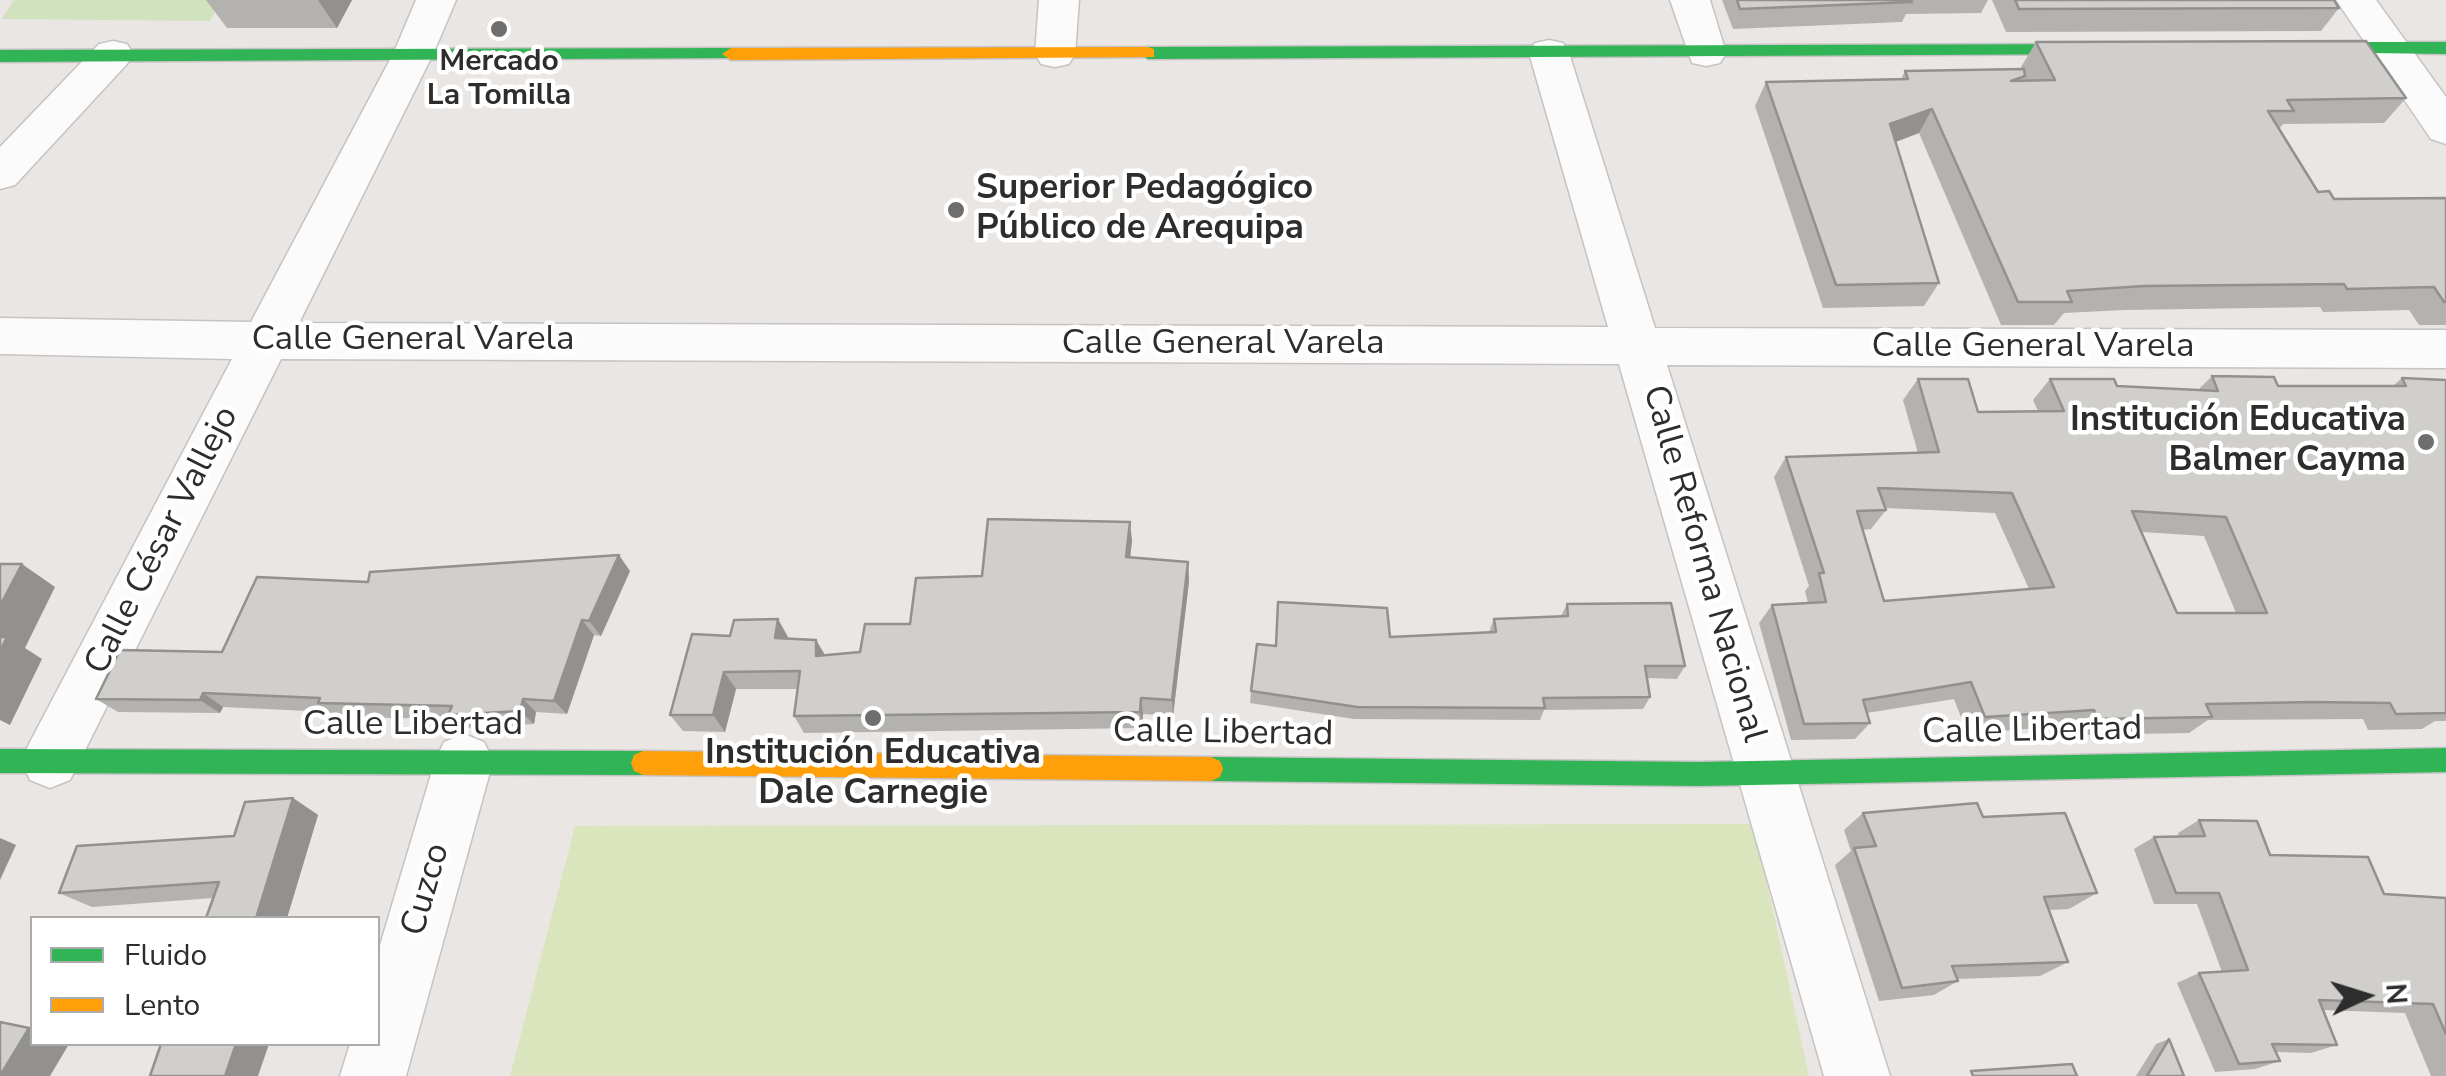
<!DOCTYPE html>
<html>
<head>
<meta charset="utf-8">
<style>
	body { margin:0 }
	#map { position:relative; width:2446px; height:1076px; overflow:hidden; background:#eae6e3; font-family:"Nunito Sans",sans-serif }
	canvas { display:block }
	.legend { position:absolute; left:30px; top:916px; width:350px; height:130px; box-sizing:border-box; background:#fff; border:2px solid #ababab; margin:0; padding:12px 18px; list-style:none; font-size:30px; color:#2d2d2d }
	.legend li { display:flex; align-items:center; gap:20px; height:50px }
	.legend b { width:50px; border:2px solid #ababab }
	.north { position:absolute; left:2316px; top:946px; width:100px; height:100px; -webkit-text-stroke:8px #fff; paint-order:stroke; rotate:86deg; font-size:28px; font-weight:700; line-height:40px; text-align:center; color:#2d2d2d }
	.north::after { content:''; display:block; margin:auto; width:35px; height:45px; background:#2d2d2d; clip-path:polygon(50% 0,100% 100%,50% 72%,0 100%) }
</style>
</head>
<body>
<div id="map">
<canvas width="2446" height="1076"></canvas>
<ul class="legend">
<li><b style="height:12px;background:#30b455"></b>Fluido</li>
<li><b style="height:12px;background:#ff9f0a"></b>Lento</li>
</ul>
<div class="north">N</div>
</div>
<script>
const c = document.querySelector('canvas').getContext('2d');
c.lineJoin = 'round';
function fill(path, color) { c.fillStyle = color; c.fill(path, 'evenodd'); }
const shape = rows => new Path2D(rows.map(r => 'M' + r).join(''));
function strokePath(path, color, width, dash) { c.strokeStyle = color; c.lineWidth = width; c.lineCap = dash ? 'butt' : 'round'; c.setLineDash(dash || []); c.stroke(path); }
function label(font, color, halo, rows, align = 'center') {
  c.font = font + ' "Nunito Sans",sans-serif'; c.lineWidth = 9; c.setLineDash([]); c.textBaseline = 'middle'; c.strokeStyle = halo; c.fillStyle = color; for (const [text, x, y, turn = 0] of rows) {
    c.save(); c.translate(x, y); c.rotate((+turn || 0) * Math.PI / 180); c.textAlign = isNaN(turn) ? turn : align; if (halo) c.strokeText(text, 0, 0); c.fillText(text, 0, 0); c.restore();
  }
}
fill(shape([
	[14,0,221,0,210,21,2,19]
]), '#d1e2bf');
fill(shape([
	[1754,824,1809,1076,510,1076,575,826]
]), '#dbe5bd');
const street = shape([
	[416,0,456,0,434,52,299,323,1608,327,1529,53,1535,43,1549,40,1563,43,1569,53,1655,328,2446,330,2446,368,1667,365,1890,1076,1824,1076,1619,364,281,359,70,780,50,788,30,780,21,761,30,742,232,359,0,354,0,318,251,322,394,52,416,0],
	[1039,0,1079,0,1075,54,1069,64,1055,67,1041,64,1035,54,1039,0],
	[1670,0,1710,0,1726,53,1720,63,1706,66,1692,63,1670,0],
	[2336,0,2376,0,2446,97,2446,144,2431,139,2336,0],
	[113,41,127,44,133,54,127,64,15,185,0,189,0,147,99,44,113,41],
	[464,734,484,742,493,761,406,1076,340,1076,350,1044,378,1044,378,952,435,761,444,742,464,734]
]);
const fast = shape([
	[2294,42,2446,42,2446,54,2288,52,2285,48,2294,42],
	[2108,44,2117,50,2114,54,1148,59,1139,53,1148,47,2108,44],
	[731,48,740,54,737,58,0,62,0,50,731,48],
	[2446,748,2446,772,1699,786,1211,781,1202,777,1199,769,1202,761,1211,757,1699,762,2446,748],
	[0,749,643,751,652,755,655,763,652,771,643,775,0,773,0,749]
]);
const slow = shape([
	[1148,47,1154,49,1154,57,731,60,722,54,731,48,1148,47],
	[643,751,1211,757,1220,761,1223,769,1220,777,1211,781,643,775,634,771,631,763,634,755,643,751]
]);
strokePath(street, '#c5c3c3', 3);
strokePath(fast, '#c5c3c3', 3);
strokePath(slow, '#c5c3c3', 3);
fill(street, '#fcfbfb');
fill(fast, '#30b455');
fill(slow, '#ff9f0a');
fill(shape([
	[206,0,352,0,337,28,227,28],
	[1722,0,1988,0,1981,13,1906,14,1902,22,1733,29],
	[1992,0,2334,0,2339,8,2321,31,2006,32],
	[2036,42,2406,98,2384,123,2283,124,2279,129,2318,192,2334,199,2446,198,2446,325,2419,325,2409,310,2323,312,2320,307,2125,310,2064,313,2054,325,2001,325,1919,133,1895,142,1939,283,1924,306,1823,308,1755,106,1766,82,1901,79,1905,71,2022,69,2021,67],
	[2212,376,2278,386,2393,386,2402,378,2446,380,2446,721,2435,721,2422,729,2368,730,2363,719,2208,720,2189,733,2077,735,2073,726,1967,733,1954,699,1867,713,1870,723,1855,739,1791,740,1759,623,1772,605,1808,603,1805,591,1809,586,1774,477,1786,457,1918,453,1903,400,1918,379,1978,412,2038,411,2033,400,2050,379,2117,386,2198,390],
	[1885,508,1995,513,2029,589,1884,601,1862,530,1871,529,1886,510],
	[2142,532,2204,536,2236,613,2177,613],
	[1132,541,1130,558,1188,562,1189,581,1173,716,1143,714,1142,728,804,733,794,716,797,689,736,689,725,732,683,731,670,715,730,636,778,619,788,638,816,640,825,655,860,652,910,624,982,576],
	[630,571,601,636,594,635,567,714,536,712,534,724,463,728,452,719,336,717,329,712,223,707,220,713,118,712,96,699,222,652,368,582],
	[1567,604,1685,666,1677,679,1647,678,1650,697,1643,709,1544,710,1540,720,1354,719,1250,703,1251,691,1276,646,1390,637,1489,632,1494,619,1561,616],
	[293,798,318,815,287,918,206,918,213,898,92,907,59,893,234,836],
	[1863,813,1983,817,2097,893,2069,909,2049,910,2068,962,2040,976,1957,979,1958,981,1934,995,1879,1001,1835,865,1851,851,1844,830],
	[2199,820,2270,855,2384,894,2446,898,2446,1076,2431,1076,2405,1013,2323,1010,2337,1045,2311,1053,2276,1052,2280,1061,2255,1069,2215,1072,2177,983,2199,973,2222,972,2197,904,2154,904,2134,849,2154,837,2179,836,2178,833],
	[2169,1039,2184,1076,2136,1076,2156,1044]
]), '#b4b2af');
fill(shape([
	[318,0,352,0,337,28],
	[1932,109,1919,133,1877,149,1890,124],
	[1130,522,1132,541,1128,576,1126,557],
	[619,555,630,571,601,636,589,621],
	[1188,562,1189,581,1173,716,1172,700],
	[22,564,55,587,25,648,42,659,10,725,0,720,0,606],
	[778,619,788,637,785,655,775,638],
	[582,620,594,635,567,714,554,701],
	[816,640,826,657,816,656],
	[724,672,736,689,725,732,713,715],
	[203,693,223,707,220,713,200,700],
	[1141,698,1143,714,1142,728,1140,712],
	[523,699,536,712,534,724,520,711],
	[293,798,318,815,287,918,256,918],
	[0,838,16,845,0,880],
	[29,1028,32,1029,32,1044,69,1044,50,1076,0,1076],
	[236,1044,269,1044,258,1076,225,1076]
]), '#92918f');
const building = shape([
	[1737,0,1911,0,1912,2,1740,9,1737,0],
	[2015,0,2334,0,2339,8,2019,9,2015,0],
	[2366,41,2406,98,2287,100,2294,111,2268,111,2318,192,2329,191,2334,199,2446,198,2446,302,2444,302,2434,287,2347,289,2344,284,2144,286,2067,291,2072,302,2018,302,1932,109,1890,124,1939,283,1836,285,1766,82,1908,79,1905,71,2024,69,2025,76,2011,81,2055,80,2036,42,2366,41],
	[2212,376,2274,377,2278,386,2406,386,2402,378,2446,380,2446,713,2396,714,2390,703,2311,702,2206,704,2212,717,2098,719,2094,710,1985,717,1971,682,1863,700,1870,723,1804,724,1772,605,1826,602,1819,573,1824,573,1786,457,1939,452,1918,379,1968,379,1978,412,2064,411,2050,379,2114,379,2117,386,2218,391,2212,376],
	[1878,488,2012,493,2054,587,1884,601,1857,511,1886,510,1878,488],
	[2132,511,2226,517,2267,613,2177,613,2132,511],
	[988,519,1130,522,1126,557,1188,562,1172,700,1141,698,1140,712,794,716,800,671,724,672,713,715,670,715,692,634,730,636,734,620,778,619,775,638,816,640,816,656,860,652,865,624,910,624,916,578,982,576,988,519],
	[619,555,589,621,582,620,554,701,523,699,520,711,448,715,452,706,318,703,320,698,203,693,200,700,96,699,120,650,222,652,257,577,368,582,370,572,619,555],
	[0,564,22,564,0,606,0,564],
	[1278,602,1387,608,1390,637,1496,632,1494,619,1568,616,1567,604,1671,603,1685,666,1645,666,1650,697,1543,698,1545,708,1357,707,1251,691,1257,644,1276,646,1278,602],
	[0,637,7,637,0,651,0,637],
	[293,798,256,918,206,918,219,882,59,893,77,846,234,836,245,802,293,798],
	[1977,803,1983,817,2065,813,2097,893,2044,897,2068,962,1952,966,1958,981,1902,988,1854,848,1876,846,1863,813,1977,803],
	[2199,820,2257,821,2270,855,2368,857,2384,894,2446,898,2446,1034,2433,1004,2319,1000,2337,1045,2272,1044,2280,1061,2239,1064,2199,973,2248,970,2219,893,2176,893,2154,837,2205,836,2199,820],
	[0,1022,29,1028,0,1076,0,1022],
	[2169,1039,2184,1076,2147,1076,2169,1039],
	[161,1044,236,1044,225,1076,150,1076,161,1044],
	[2072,1064,2077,1076,1973,1076,1971,1071,2072,1064]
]);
fill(building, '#d1cfcc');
strokePath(building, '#92918f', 2.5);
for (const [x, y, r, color] of [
	[499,29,10,"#6f6e6d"],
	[956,210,10,"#6f6e6d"],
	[2426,442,10,"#6f6e6d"],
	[873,718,10,"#6f6e6d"]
]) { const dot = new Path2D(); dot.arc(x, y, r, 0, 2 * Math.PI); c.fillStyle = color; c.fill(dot); strokePath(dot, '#fff', 4); }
label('bold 30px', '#2d2d2d', '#fff', [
	["Mercado",499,63],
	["La Tomilla",499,97]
]);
label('bold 35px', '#2d2d2d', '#fff', [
	["Superior Pedagógico",976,190],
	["Público de Arequipa",976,230],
	["Institución Educativa",2406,422,"right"],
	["Balmer Cayma",2406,462,"right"],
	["Institución Educativa",873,755,"center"],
	["Dale Carnegie",873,795,"center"]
], 'left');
label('35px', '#2d2d2d', '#fff', [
	["Calle General Varela",413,341],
	["Calle General Varela",1223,345],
	["Calle General Varela",2033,348],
	["Calle César Vallejo",163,541,-63],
	["Calle Reforma Nacional",1703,564,74],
	["Calle Libertad",413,726],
	["Calle Libertad",2032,732,-1],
	["Calle Libertad",1223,734,1],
	["Cuzco",427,890,-74]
]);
</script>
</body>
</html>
